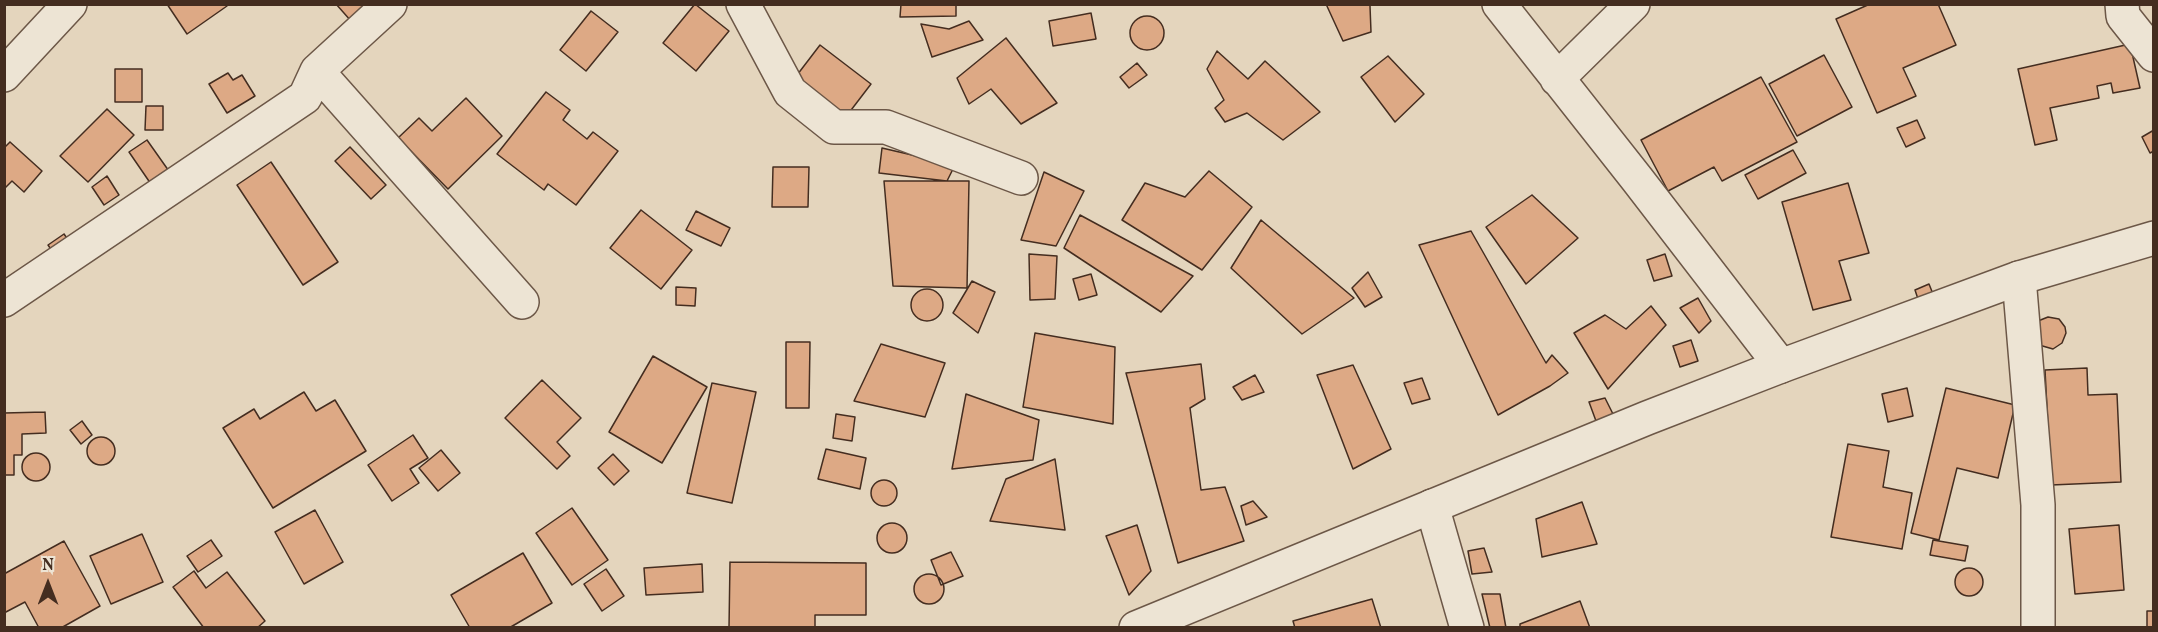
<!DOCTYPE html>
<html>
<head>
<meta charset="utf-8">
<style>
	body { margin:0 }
	#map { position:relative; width:2158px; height:632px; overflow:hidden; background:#e4d5bd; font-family:Vollkorn,serif }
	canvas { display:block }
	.frame { position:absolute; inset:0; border:6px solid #442d20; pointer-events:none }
	.north { position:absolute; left:18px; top:554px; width:60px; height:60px; -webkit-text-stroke:4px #ede4d4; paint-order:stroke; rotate:0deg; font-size:16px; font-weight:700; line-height:24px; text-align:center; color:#442d20 }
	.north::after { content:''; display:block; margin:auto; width:21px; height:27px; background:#442d20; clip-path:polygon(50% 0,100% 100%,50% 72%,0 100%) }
</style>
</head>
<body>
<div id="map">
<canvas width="2158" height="632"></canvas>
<div class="frame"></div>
<div class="north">N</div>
</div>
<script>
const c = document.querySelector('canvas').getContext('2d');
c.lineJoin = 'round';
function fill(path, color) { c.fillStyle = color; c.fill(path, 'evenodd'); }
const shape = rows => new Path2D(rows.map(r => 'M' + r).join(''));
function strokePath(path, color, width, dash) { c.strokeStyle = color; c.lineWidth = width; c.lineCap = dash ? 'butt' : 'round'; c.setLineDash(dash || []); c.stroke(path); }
const building = shape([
	[167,4,226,4,227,6,187,34,167,4],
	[336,4,369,4,351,21,336,4],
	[695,4,729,31,696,71,663,43,695,4],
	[901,4,956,4,956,16,900,17,901,4],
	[1326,4,1373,4,1370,6,1371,32,1343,41,1326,4],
	[1870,4,1938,4,1956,45,1903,68,1916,96,1877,113,1836,19,1870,4],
	[591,11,618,32,586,71,560,50,591,11],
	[1091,13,1096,39,1053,46,1049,21,1091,13],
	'1130 33a17 17 0 1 1 34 0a17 17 0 1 1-34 0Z',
	[969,21,983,40,932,57,921,24,949,29,969,21],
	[1006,38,1057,103,1021,124,991,89,969,104,957,78,1006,38],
	[2130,44,2140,88,2113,93,2111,83,2097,86,2099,98,2050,108,2057,140,2035,145,2018,69,2130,44],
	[820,45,871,84,845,118,794,79,820,45],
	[1217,51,1248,79,1265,61,1320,112,1283,140,1247,113,1225,122,1215,108,1224,100,1207,69,1217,51],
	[1824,55,1852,107,1797,136,1769,84,1824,55],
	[1388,56,1424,94,1395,122,1361,77,1388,56],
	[1137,63,1147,75,1129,88,1120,77,1137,63],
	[115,69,142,69,142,102,115,102,115,69],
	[228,73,233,80,242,75,255,96,227,113,209,84,228,73],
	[1761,77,1797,142,1722,181,1714,167,1668,191,1641,140,1761,77],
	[546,92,570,110,563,120,587,139,593,132,618,151,576,205,548,184,544,190,497,154,546,92],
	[466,98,502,136,448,189,398,138,419,118,432,131,466,98],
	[146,106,163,106,163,130,145,130,146,106],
	[107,109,134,135,88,182,60,156,107,109],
	[1917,120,1925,138,1906,147,1897,128,1917,120],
	[2154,130,2154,151,2150,153,2142,137,2154,130],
	[147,140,171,174,153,187,129,152,147,140],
	[10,142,42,171,24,192,12,181,4,189,4,148,10,142],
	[350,147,386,185,371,199,335,161,350,147],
	[882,148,955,165,947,181,879,173,882,148],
	[1793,150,1806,173,1758,199,1745,175,1793,150],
	[271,162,338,262,303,285,237,185,271,162],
	[773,167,809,167,808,207,772,207,773,167],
	[1209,171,1252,207,1202,270,1122,220,1145,183,1185,197,1209,171],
	[1044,172,1084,191,1056,246,1021,240,1044,172],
	[107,176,119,195,104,205,92,187,107,176],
	[884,181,969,181,967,288,893,286,884,181],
	[1848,183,1869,253,1839,261,1851,300,1813,310,1782,202,1848,183],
	[1532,195,1578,238,1526,284,1486,227,1532,195],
	[641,210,692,250,661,289,610,248,641,210],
	[696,211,730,228,721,246,686,230,696,211],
	[1080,215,1193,276,1161,312,1064,248,1080,215],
	[1261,220,1354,298,1302,334,1231,268,1261,220],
	[1471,231,1546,363,1552,355,1568,373,1550,386,1498,415,1419,245,1471,231],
	[64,234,74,248,57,258,48,245,64,234],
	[1029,254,1057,256,1055,299,1030,300,1029,254],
	[1665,254,1672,276,1654,281,1647,260,1665,254],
	[1368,272,1382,297,1365,307,1352,288,1368,272],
	[1091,274,1097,295,1079,300,1073,279,1091,274],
	[972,281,995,292,978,333,953,313,972,281],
	[1929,284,1933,294,1918,299,1915,290,1929,284],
	[676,287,696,288,695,306,676,305,676,287],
	'911 305a16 16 0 1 1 32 0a16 16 0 1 1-32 0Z',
	[1698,298,1711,321,1699,333,1680,308,1698,298],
	[1651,306,1666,325,1608,389,1574,333,1605,315,1626,329,1651,306],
	[2048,317,2059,319,2065,327,2066,333,2062,343,2053,349,2039,345,2038,321,2048,317],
	[1035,333,1115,347,1113,424,1023,407,1035,333],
	[1691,340,1698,361,1680,367,1673,346,1691,340],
	[786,342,810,342,809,408,786,408,786,342],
	[881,344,945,363,925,417,854,401,881,344],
	[653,356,707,387,662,463,609,432,653,356],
	[1201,364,1205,399,1190,408,1201,490,1225,487,1244,541,1178,563,1126,373,1201,364],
	[1353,365,1391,449,1353,469,1317,375,1353,365],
	[2087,368,2088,395,2117,394,2121,482,2051,485,2045,370,2087,368],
	[1255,375,1264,392,1242,400,1233,387,1255,375],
	[1422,378,1430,399,1412,404,1404,383,1422,378],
	[542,380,581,418,557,442,570,456,557,469,505,418,542,380],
	[712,383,756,392,732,503,687,493,712,383],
	[1907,388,1913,416,1888,422,1882,394,1907,388],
	[1946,388,2015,405,1998,478,1957,468,1939,540,1911,533,1946,388],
	[304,392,316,411,335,400,366,451,273,508,223,428,254,409,260,419,304,392],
	[966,394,1039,420,1033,460,952,469,966,394],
	[1605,398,1615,418,1596,421,1589,402,1605,398],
	[45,412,46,433,22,434,22,455,14,455,14,475,4,475,4,413,45,412],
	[836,414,855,417,852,441,833,438,836,414],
	[82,421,92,435,81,444,70,430,82,421],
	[413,435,428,458,410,469,419,483,392,501,368,465,413,435],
	'87 451a14 14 0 1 1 28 0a14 14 0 1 1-28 0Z',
	[1848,444,1889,451,1883,487,1912,493,1902,549,1831,537,1848,444],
	[826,449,866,458,860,489,818,479,826,449],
	[441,450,460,473,438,491,419,468,441,450],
	'22 467a14 14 0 1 1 28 0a14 14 0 1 1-28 0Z',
	[613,454,629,471,614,485,598,468,613,454],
	[1055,459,1065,530,990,521,1006,479,1055,459],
	'871 493a13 13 0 1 1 26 0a13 13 0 1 1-26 0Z',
	[1253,501,1267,517,1246,525,1241,506,1253,501],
	[1582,502,1597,544,1542,557,1536,519,1582,502],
	[572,508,608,560,572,585,536,533,572,508],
	[315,510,343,562,304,584,275,532,315,510],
	'877 538a15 15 0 1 1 30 0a15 15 0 1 1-30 0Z',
	[1137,525,1151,571,1129,595,1106,536,1137,525],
	[2119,525,2124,590,2075,594,2069,529,2119,525],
	[142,534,163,582,111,604,90,556,142,534],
	[211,540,222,556,198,572,187,556,211,540],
	[1933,540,1968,546,1965,561,1930,555,1933,540],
	[64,541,100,606,61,628,39,628,25,602,4,613,4,574,64,541],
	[1484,548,1492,572,1472,574,1468,551,1484,548],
	[951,552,963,576,941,585,931,560,951,552],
	[523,553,552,603,509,628,470,628,451,595,523,553],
	[730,562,866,563,866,615,815,615,815,628,729,628,730,562],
	[702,564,703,592,646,595,644,568,702,564],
	'1955 582a14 14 0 1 1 28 0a14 14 0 1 1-28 0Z',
	[606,569,624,596,602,611,584,584,606,569],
	[194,571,206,588,227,572,265,621,257,628,204,628,173,587,194,571],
	'914 589a15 15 0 1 1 30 0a15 15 0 1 1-30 0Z',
	[1482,594,1500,594,1506,628,1490,628,1482,594],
	[1372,599,1381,628,1295,628,1293,621,1372,599],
	[1580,601,1590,628,1520,628,1520,624,1580,601],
	[2147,611,2154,611,2154,628,2147,628,2147,611]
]);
fill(building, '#dda985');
strokePath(building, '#442d20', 1.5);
const minor = shape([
	[743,4,790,92,834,127,886,127,1021,178],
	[1499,4,1637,179,1781,366],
	[2122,4,2123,16,2154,55],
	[317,71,522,302],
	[4,75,70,4],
	[1557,79,1633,4],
	[2019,278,2038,505,2038,628],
	[4,300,305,97,317,71,390,4],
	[1432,506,1467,628]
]);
const tertiary = shape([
	[1136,628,1647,418,1781,366,2019,278,2154,238]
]);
strokePath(minor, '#6c5747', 36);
strokePath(tertiary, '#6c5747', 36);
strokePath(minor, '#ede4d4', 33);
strokePath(tertiary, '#ede4d4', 33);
</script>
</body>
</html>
